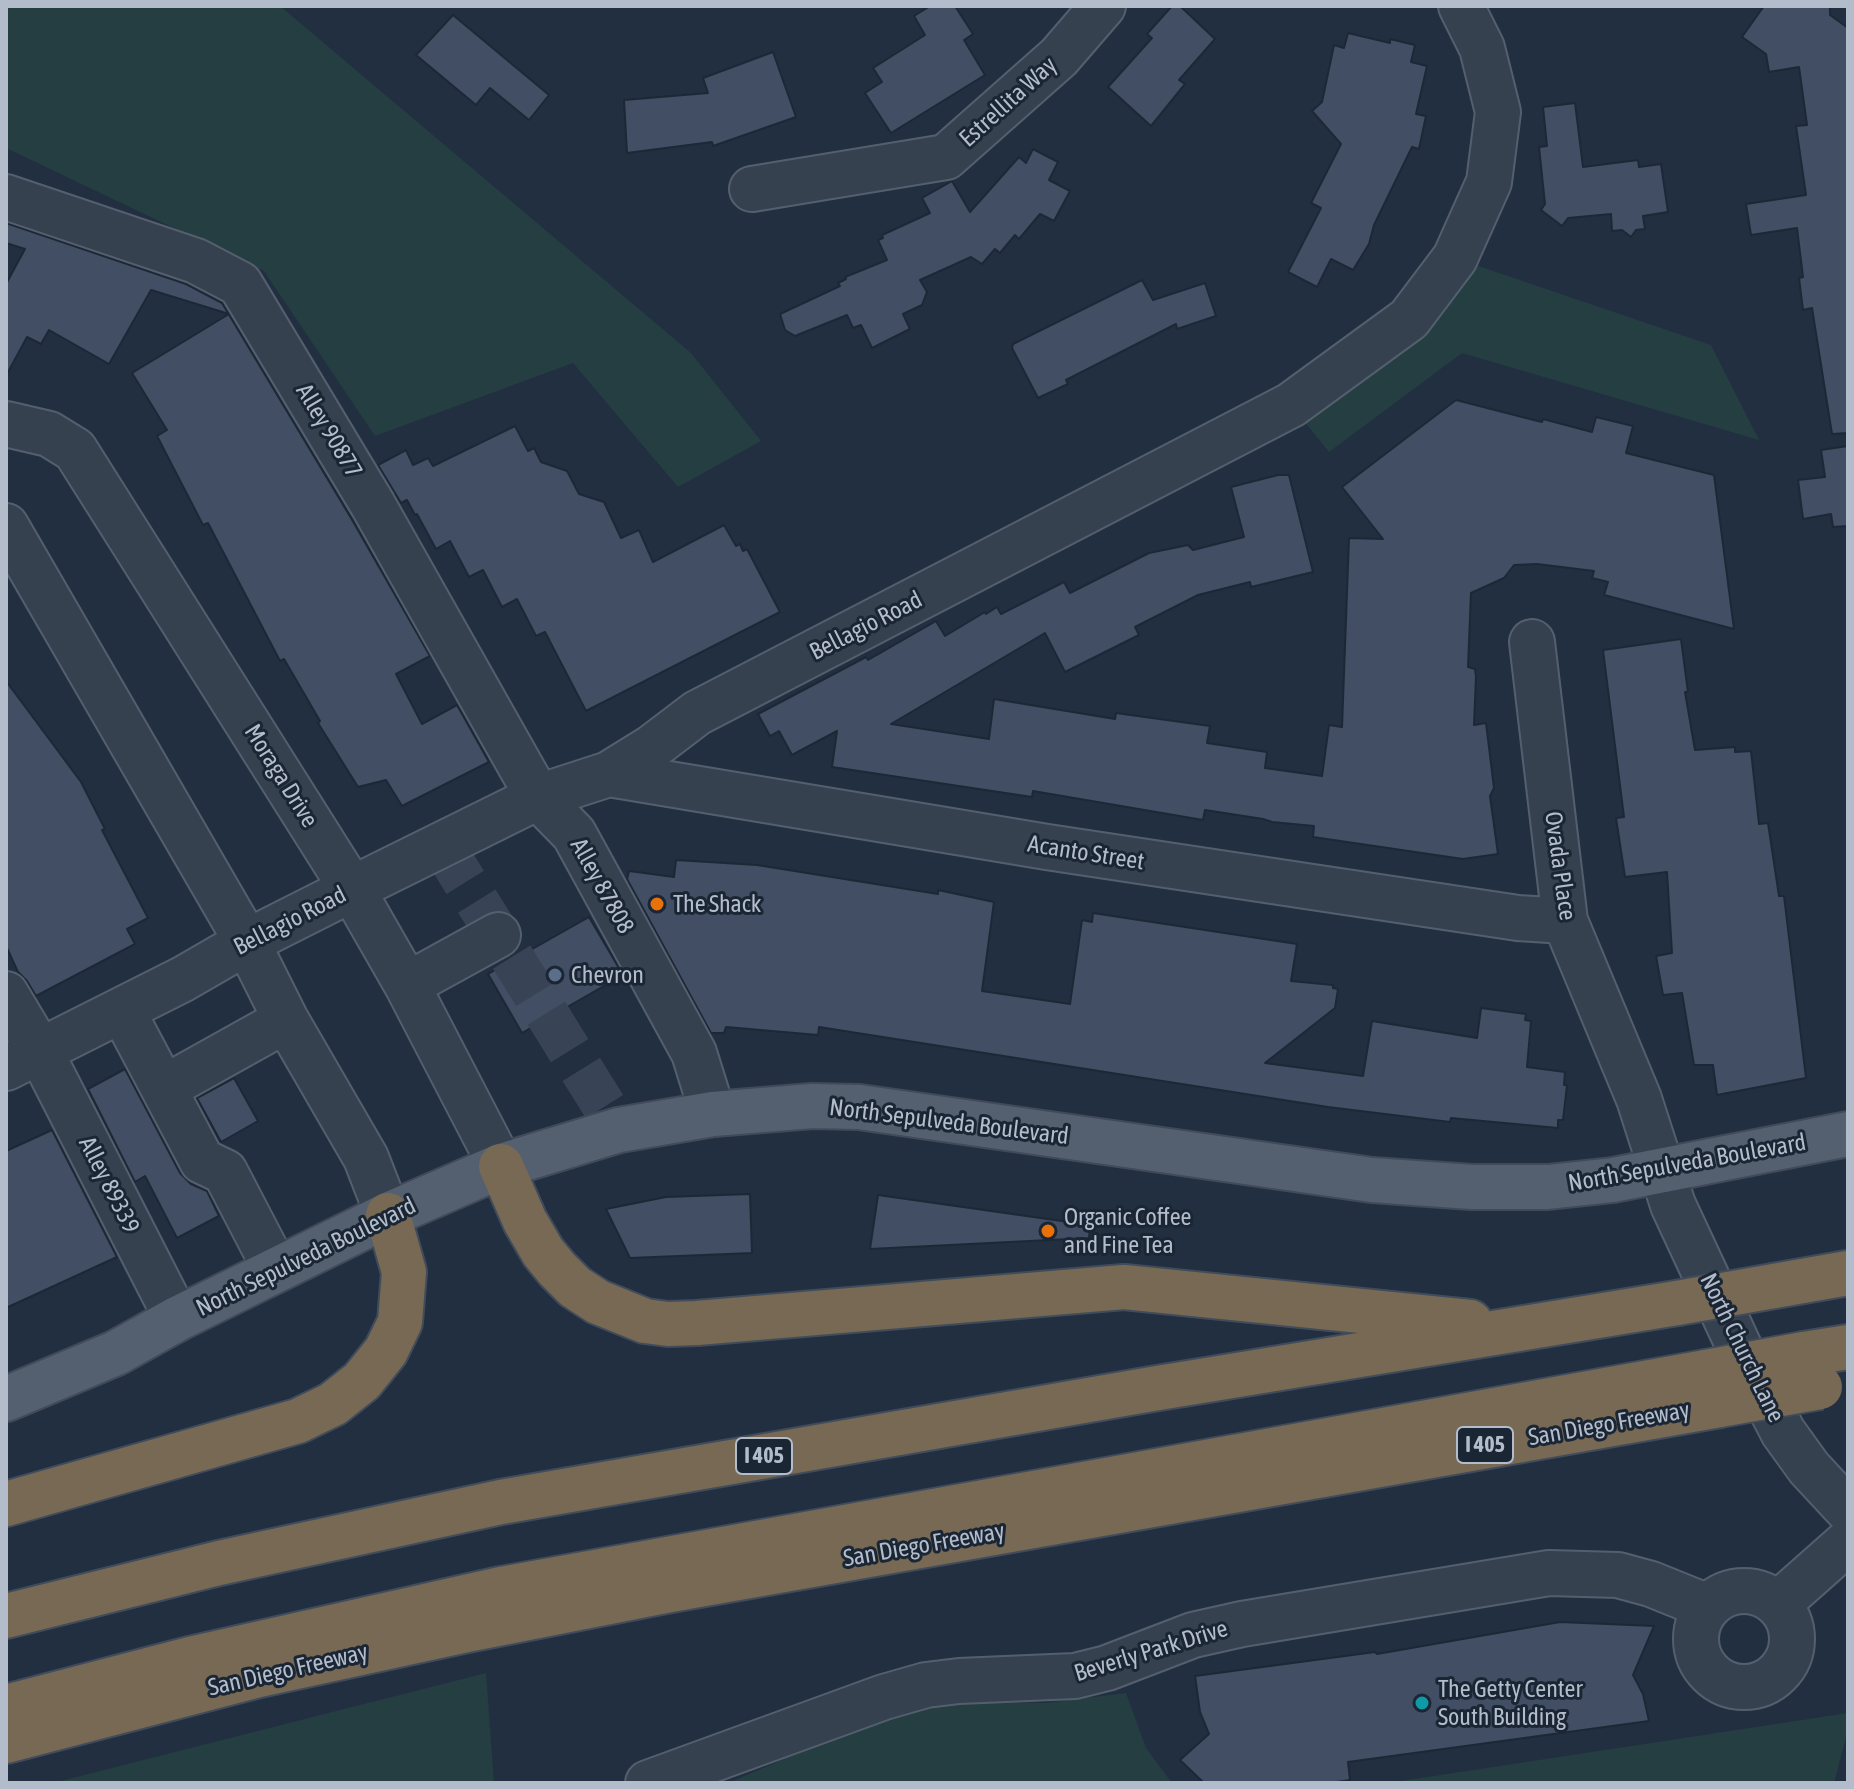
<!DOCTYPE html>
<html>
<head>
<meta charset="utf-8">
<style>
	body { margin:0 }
	#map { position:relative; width:1854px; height:1789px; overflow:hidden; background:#222f41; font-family:"Asap Condensed",sans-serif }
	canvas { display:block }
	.frame { position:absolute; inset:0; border:8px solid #b3bccb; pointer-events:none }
</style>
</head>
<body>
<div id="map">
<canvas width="1854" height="1789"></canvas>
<div class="frame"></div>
</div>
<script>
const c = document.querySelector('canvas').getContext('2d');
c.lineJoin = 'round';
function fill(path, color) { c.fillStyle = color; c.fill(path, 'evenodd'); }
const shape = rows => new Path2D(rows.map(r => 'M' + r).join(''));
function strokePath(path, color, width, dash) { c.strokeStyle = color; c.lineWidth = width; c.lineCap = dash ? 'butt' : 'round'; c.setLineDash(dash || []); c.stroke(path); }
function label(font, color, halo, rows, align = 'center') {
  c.font = font + ' "Asap Condensed",sans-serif'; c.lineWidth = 6; c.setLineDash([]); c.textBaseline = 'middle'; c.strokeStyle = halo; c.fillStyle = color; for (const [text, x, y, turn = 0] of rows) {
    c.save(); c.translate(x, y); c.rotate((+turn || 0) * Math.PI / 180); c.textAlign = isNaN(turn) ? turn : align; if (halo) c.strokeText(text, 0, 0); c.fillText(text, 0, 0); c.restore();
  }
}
fill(shape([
	[6,6,280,6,691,353,761,441,678,487,573,363,375,436,264,271,6,148],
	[1455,258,1711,345,1759,440,1462,353,1329,452,1291,405],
	[486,1673,494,1783,53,1783],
	[1126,1693,1146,1748,1172,1783,728,1783,860,1727,932,1704,965,1702,1045,1703],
	[1848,1713,1848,1730,1834,1783,1388,1783]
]), '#243e42');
const building = shape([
	[930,6,955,6,973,34,964,40,985,75,891,133,865,93,882,82,873,68,925,35,914,16,930,6],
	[1172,6,1180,6,1215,39,1179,80,1185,84,1151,126,1108,87,1152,38,1147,34,1172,6],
	[1764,6,1830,6,1830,15,1848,28,1848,433,1832,434,1812,308,1803,310,1799,278,1803,277,1797,228,1751,235,1746,204,1806,195,1796,126,1807,125,1799,67,1769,72,1766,54,1742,37,1764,6],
	[453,15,549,95,529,120,490,88,476,105,416,55,453,15],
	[1348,33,1390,43,1390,39,1415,45,1411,62,1427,66,1416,114,1426,116,1419,149,1412,147,1374,225,1369,244,1353,270,1331,259,1317,287,1288,272,1321,208,1311,203,1341,144,1312,111,1322,102,1334,45,1344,48,1348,33],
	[773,52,796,117,713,146,712,142,627,153,624,100,708,93,703,78,773,52],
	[1575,103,1583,167,1638,160,1639,167,1661,164,1668,212,1643,216,1645,229,1636,230,1631,237,1622,230,1612,231,1611,214,1568,218,1562,226,1541,210,1545,204,1539,147,1547,146,1543,107,1575,103],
	[1033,149,1058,162,1049,180,1070,191,1054,221,1040,214,1019,239,1015,235,1000,253,995,249,982,264,971,257,920,280,927,292,922,305,903,314,910,329,872,348,861,325,853,328,847,315,795,336,785,330,780,314,840,286,838,283,846,279,845,277,887,260,878,240,883,238,882,235,930,213,922,198,952,181,970,212,1019,157,1026,163,1033,149],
	[6,223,186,284,222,303,351,518,430,656,396,674,422,724,457,705,489,762,402,806,386,780,358,787,318,723,320,721,284,659,280,661,208,523,203,525,157,436,167,430,132,373,229,314,151,290,109,364,49,330,41,344,27,337,6,376,6,284,25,249,6,243,6,223],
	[1142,280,1153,300,1205,283,1216,316,1177,329,1176,324,1066,380,1068,384,1038,398,1012,348,1013,344,1142,280],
	[1456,400,1526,418,1542,422,1543,419,1592,432,1596,417,1633,426,1626,453,1714,475,1734,629,1604,595,1608,582,1592,578,1594,571,1537,564,1514,565,1504,578,1471,593,1468,667,1475,669,1476,677,1474,725,1486,723,1494,788,1490,796,1498,854,1463,859,1313,837,1314,826,1272,822,1263,819,1205,810,1203,820,1033,791,1032,797,832,767,837,731,792,755,779,731,770,736,758,714,866,657,868,660,936,621,945,636,985,612,986,614,997,607,1001,614,1064,582,1070,593,1149,553,1188,545,1193,550,1244,537,1231,487,1278,475,1289,475,1313,572,1251,587,1250,582,1198,595,1135,627,1139,635,1065,672,1045,633,891,724,989,739,994,699,1115,719,1116,713,1210,726,1207,743,1267,752,1265,768,1322,776,1329,725,1342,727,1349,538,1383,539,1342,487,1456,400],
	[515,426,528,451,534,448,541,462,567,471,579,494,604,502,621,538,639,530,653,562,724,525,736,546,740,544,743,551,747,549,780,612,586,711,545,632,536,636,517,599,502,607,483,570,469,577,450,541,436,549,417,514,415,515,407,500,401,503,378,465,406,450,413,465,428,458,433,466,515,426],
	[1848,446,1848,526,1833,527,1831,514,1803,519,1798,480,1825,477,1821,450,1848,446],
	[1681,639,1688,692,1685,692,1695,750,1735,747,1735,752,1751,751,1759,824,1768,823,1779,896,1784,896,1806,1078,1717,1095,1713,1065,1694,1065,1682,993,1663,995,1656,956,1672,953,1667,872,1625,877,1616,818,1624,817,1603,650,1681,639],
	[6,681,81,782,105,829,102,830,148,918,127,929,135,944,36,996,27,981,18,972,6,946,6,681],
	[676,860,757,865,938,894,938,890,994,902,982,991,1070,1004,1082,920,1092,922,1093,913,1297,944,1291,981,1333,985,1333,988,1338,989,1335,1008,1265,1063,1363,1076,1372,1021,1477,1038,1481,1008,1526,1014,1525,1020,1531,1021,1527,1067,1565,1072,1564,1085,1567,1085,1563,1120,1558,1120,1558,1128,1451,1118,1450,1122,1328,1107,819,1027,818,1035,726,1027,724,1033,711,1033,627,879,629,871,674,877,676,860],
	[589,917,623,975,522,1033,488,974,589,917],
	[125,1069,180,1173,191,1184,207,1191,219,1216,177,1238,145,1176,135,1182,88,1089,125,1069],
	[234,1078,258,1121,221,1142,197,1098,234,1078],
	[52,1130,117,1257,6,1308,6,1151,52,1130],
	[750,1194,752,1253,630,1258,606,1209,666,1197,750,1194],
	[878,1195,1090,1225,1089,1238,870,1249,878,1195],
	[1560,1622,1654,1626,1633,1675,1643,1694,1649,1721,1348,1762,1350,1780,1330,1783,1204,1783,1180,1760,1209,1734,1200,1712,1195,1676,1375,1652,1377,1654,1560,1622]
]);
fill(building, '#414e63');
strokePath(building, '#1d2837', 2);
strokePath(shape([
	[442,845,619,1130]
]), '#384456', 44, [44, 22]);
const minor = shape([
	[752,189,946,157,1059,57,1103,6],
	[6,197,196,261,240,284,373,505,538,797,574,834,694,1053,713,1114],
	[6,424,49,434,75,450,352,889,407,985,501,1166],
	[6,526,247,942,286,1020,366,1158,388,1215],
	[1532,642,1565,921,1639,1099,1673,1205,1741,1351,1783,1432,1809,1468,1848,1510],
	[609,774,1047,847,1518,918,1565,921],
	[407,985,498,935],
	[6,994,40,1051,177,1319],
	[122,1010,202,1161,225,1172,276,1270],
	[6,1068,183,979,247,942,352,889,538,797,609,774,651,748,697,713,1291,405,1409,319,1455,258,1489,182,1498,112,1482,48,1461,6],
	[164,1088,286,1020],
	'1696 1639a48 48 0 1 1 96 0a48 48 0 1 1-96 0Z',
	[1778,1604,1848,1542],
	[648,1783,884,1697,926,1685,959,1681,1075,1676,1107,1668,1193,1635,1242,1624,1549,1573,1618,1575,1651,1584,1708,1607]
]);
const major = shape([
	[6,1399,116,1353,177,1319,388,1215,501,1166,619,1130,713,1114,812,1106,859,1107,1372,1180,1472,1187,1548,1187,1613,1180,1848,1134]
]);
const highway = shape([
	[501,1166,525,1221,543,1252,557,1269,575,1287,598,1302,645,1321,668,1324,697,1323,1124,1287,1470,1322],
	[1774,1286,1848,1273],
	[1804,1354,1848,1347],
	[6,1504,298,1421,333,1404,362,1381,386,1351,400,1322,404,1272,388,1215],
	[6,1616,219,1563,501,1502,1152,1389,1677,1303],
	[6,1707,190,1659,501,1589,1706,1372],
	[6,1741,259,1675,467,1630,671,1590,1720,1405]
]);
strokePath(minor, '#545f6e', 48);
strokePath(major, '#404a59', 48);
strokePath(highway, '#414c5b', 48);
strokePath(minor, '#364150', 44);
strokePath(major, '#546070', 44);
strokePath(highway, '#776953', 44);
const highwayBridge = shape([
	[1677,1303,1774,1286],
	[1706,1372,1804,1354],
	[1720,1405,1820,1387]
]);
strokePath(highwayBridge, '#414c5b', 48, []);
strokePath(highwayBridge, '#776953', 44);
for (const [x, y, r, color] of [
	[657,904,8,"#e8710a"],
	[555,975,8,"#5c6f8a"],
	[1048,1231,8,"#e8710a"],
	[1422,1703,8,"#0f9aa8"]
]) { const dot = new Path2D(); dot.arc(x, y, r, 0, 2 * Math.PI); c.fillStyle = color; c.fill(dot); strokePath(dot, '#1b2635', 3); }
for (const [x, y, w] of [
	[1485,1445,56],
	[764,1456,56]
]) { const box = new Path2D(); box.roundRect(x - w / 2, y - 18, w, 36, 6); c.fillStyle = '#1b2635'; c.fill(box); strokePath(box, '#b3bccb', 2); }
label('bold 22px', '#b3bccb', null, [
	["I 405",1485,1445],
	["I 405",764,1456]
]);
label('24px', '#b3bccb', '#1b2635', [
	["Estrellita Way",1008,102,-42],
	["Alley 90877",329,431,59],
	["Bellagio Road",866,626,-27],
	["Moraga Drive",281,776,58],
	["Acanto Street",1086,853,9],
	["Ovada Place",1560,866,82],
	["Alley 87808",602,886,61],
	["Bellagio Road",290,921,-27],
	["North Sepulveda Boulevard",949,1122,7],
	["North Sepulveda Boulevard",1687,1163,-10],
	["Alley 89339",109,1185,63],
	["North Sepulveda Boulevard",306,1257,-26],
	["North Church Lane",1742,1348,64],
	["San Diego Freeway",1609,1424,-10],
	["San Diego Freeway",924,1545,-10],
	["Beverly Park Drive",1151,1651,-17],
	["San Diego Freeway",288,1670,-13]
]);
label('24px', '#b3bccb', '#1b2635', [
	["The Shack",673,904],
	["Chevron",571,975],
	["Organic Coffee",1064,1217],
	["and Fine Tea",1064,1245],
	["The Getty Center",1438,1689],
	["South Building",1438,1717]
], 'left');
</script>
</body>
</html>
